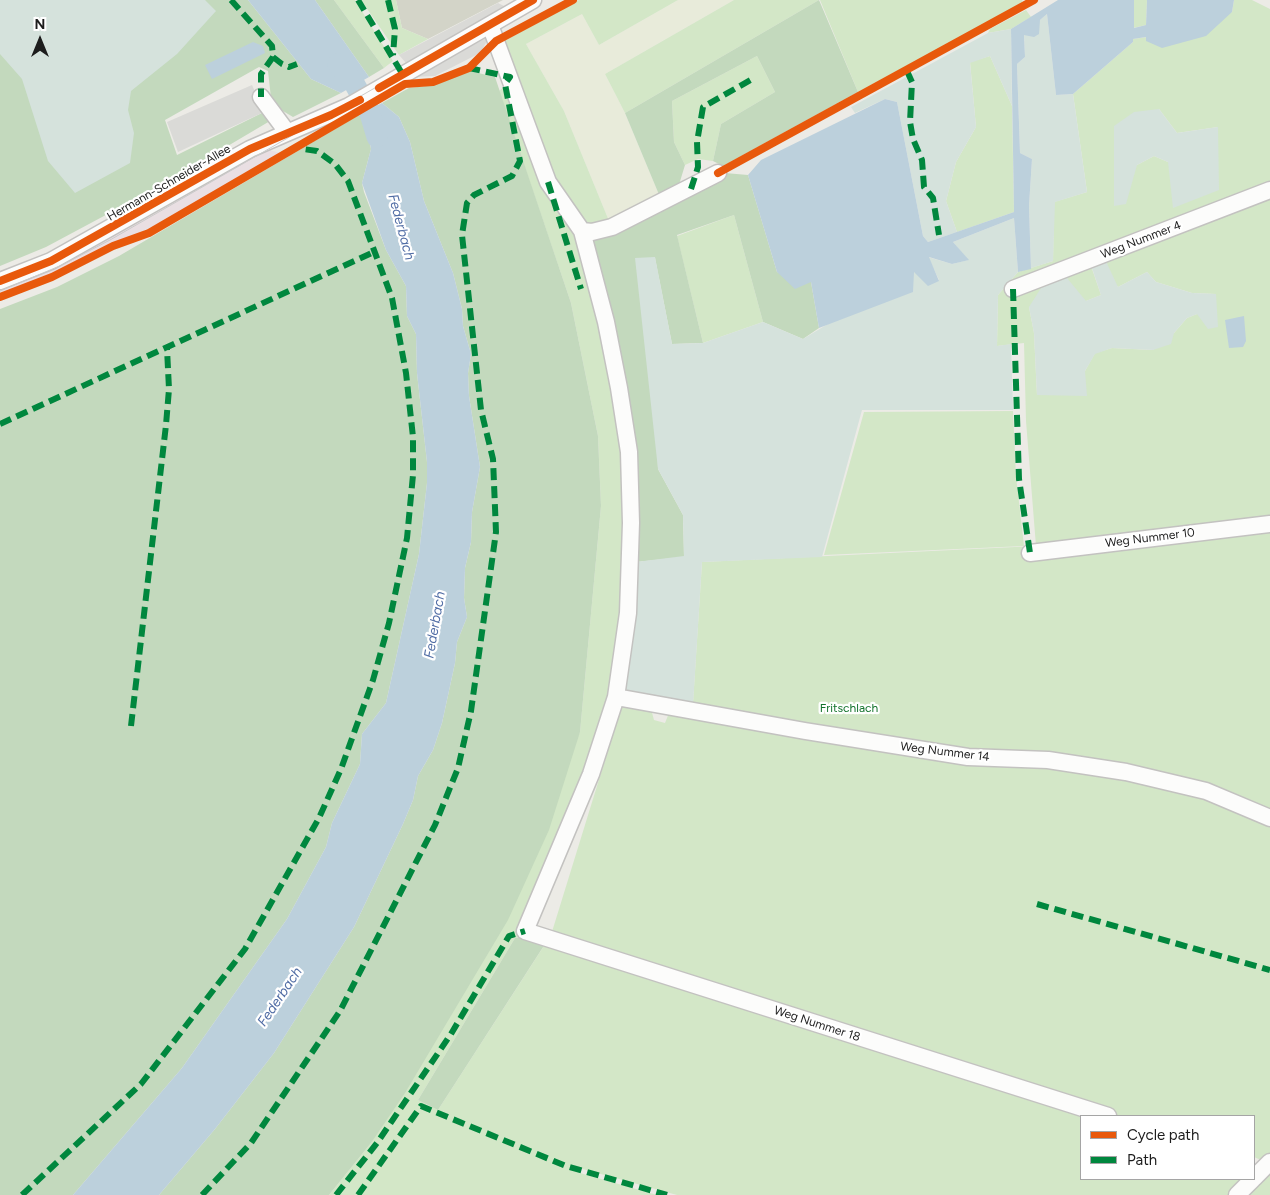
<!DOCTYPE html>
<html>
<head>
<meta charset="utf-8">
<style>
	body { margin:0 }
	#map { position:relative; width:1270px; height:1195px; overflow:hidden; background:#ecebe6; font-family:Figtree,sans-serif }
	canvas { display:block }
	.legend { position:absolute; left:1080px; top:1115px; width:175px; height:65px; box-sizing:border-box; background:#fff; border:1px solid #a5a5a5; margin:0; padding:6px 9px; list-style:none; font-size:15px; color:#1d1d1d }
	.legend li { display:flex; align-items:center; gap:10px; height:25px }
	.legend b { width:25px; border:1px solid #a5a5a5 }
	.north { position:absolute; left:15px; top:15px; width:50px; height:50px; -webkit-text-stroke:4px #fff; paint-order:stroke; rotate:0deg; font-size:14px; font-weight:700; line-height:20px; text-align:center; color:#1d1d1d }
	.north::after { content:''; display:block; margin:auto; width:18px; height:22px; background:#1d1d1d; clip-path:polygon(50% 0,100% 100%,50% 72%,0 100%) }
</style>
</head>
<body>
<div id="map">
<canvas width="1270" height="1195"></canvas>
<ul class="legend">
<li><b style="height:6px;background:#e8590c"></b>Cycle path</li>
<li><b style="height:6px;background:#00873e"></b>Path</li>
</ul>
<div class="north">N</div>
</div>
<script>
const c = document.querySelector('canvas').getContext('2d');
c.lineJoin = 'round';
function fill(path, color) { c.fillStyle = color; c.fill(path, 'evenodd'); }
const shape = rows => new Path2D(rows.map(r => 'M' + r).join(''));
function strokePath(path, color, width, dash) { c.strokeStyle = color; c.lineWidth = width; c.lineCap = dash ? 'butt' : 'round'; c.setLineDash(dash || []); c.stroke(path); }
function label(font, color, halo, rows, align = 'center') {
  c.font = font + ' Figtree,sans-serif'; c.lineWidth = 4.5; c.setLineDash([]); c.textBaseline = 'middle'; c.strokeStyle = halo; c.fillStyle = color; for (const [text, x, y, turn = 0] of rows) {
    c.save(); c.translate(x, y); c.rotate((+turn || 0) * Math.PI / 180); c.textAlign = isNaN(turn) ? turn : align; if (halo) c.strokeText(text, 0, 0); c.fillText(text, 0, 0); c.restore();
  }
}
fill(shape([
	[263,148,280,153,171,218,30,284,0,295,0,286]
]), '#e9dfe3');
fill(shape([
	[396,0,503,0,428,39,402,28]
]), '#d3d4c8');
fill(shape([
	[678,0,734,0,605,74,625,113,660,197,609,221,564,111,526,44,582,14,599,45]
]), '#e8ebda');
fill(shape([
	[334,0,355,0,393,61,384,68],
	[361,0,396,0,402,28,428,39,399,55],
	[579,0,678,0,599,45,582,14,526,44,564,111,609,221,582,225,564,200,501,43],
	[734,0,819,0,625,113,605,74],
	[820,0,1022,0,1023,3,858,92],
	[1134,0,1147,0,1146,25,1133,28],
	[1234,0,1252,0,1270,9,1270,1164,1254,1157,1254,1116,1081,1116,1081,1179,1254,1179,1254,1165,1270,1172,1270,1195,677,1195,579,1168,580,1173,657,1195,329,1195,371,1143,580,732,601,506,598,436,571,303,499,91,510,82,577,236,614,379,626,456,628,552,612,693,596,750,522,936,515,938,418,1100,438,1110,551,935,622,705,651,709,654,720,665,723,669,713,692,718,702,562,1036,546,1026,421,1024,343,997,346,998,295,1018,272,1053,261,1054,202,1087,192,1073,94,1133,42,1133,39,1147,37,1232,12],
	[1159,109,1177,133,1218,127,1168,162,1154,156,1137,165],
	[1090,263,1118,287,1147,272,1156,282,1192,293,1216,294,1197,314,1187,318,1174,333,1153,350,1112,348,1095,353,1085,371,1037,395,1034,333,1029,307,1086,301,1101,295],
	[1026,10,1031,17,1011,29,988,33,990,29],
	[757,56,775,92,721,124,713,161,698,159,685,165,674,142,672,101],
	[990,56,1012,106,1014,212,957,232,946,201,956,162,976,127,970,62],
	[734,215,763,322,703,343,677,236],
	[1013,411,1016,476,1024,546,824,555,864,412]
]), '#d3e7c7');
fill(shape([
	[0,0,248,0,311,79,341,93,293,117,283,111,271,98,268,71,259,67,165,120,177,155,264,112,270,121,160,186,46,247,0,266],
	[315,0,334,0,384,68,369,77],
	[819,0,858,92,723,166,713,161,721,124,775,92,757,56,672,101,674,142,685,165,678,188,660,197,625,113],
	[470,71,495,77,571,303,598,436,601,506,580,732,549,830,508,920,405,1093,371,1143,329,1195,159,1195,215,1129,274,1053,354,927,403,824,413,800,418,776,433,750,442,723,455,663,457,642,467,617,464,598,465,568,471,542,472,512,480,467,469,396,468,373,471,354,463,326,462,309,453,273,424,201,410,142,399,117,382,103,409,88,434,85],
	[359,115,366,123,371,149,362,183,364,192,386,250,406,286,407,316,416,334,417,373,427,462,427,483,419,554,386,703,362,734,360,764,332,823,326,847,287,919,182,1068,73,1195,0,1195,0,309,57,287,119,256],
	[725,173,748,175,777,272,811,282,819,328,803,339,763,322,734,215,677,235,703,343,672,344,655,258,658,469,683,515,684,557,636,562,636,501,589,236],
	[526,936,547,941,438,1110,418,1100,515,938]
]), '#c3d9bd');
fill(shape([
	[0,0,205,0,216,11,177,54,131,91,128,110,134,133,130,163,75,193,48,161,22,79,0,54],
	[1047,14,1056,95,1073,94,1087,192,1055,202,1053,261,1031,268,1029,206,1032,159,1020,153,1017,64,1025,57,1024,34],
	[1011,29,1012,106,990,56,970,63,976,127,956,162,946,201,957,232,928,242,923,236,897,102,885,99,855,113,851,107,988,33],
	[1159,109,1177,133,1218,127,1219,190,1173,208,1168,162,1154,156,1137,165,1126,204,1114,206,1114,126,1134,112],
	[1014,218,1018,272,998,295,997,346,1011,344,1013,410,862,410,822,557,702,562,693,705,639,694,625,689,636,562,684,556,683,515,658,469,635,258,655,257,672,344,703,343,763,322,803,339,914,272,939,280,928,257,952,264,968,260,953,242],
	[1104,257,1118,287,1147,272,1156,282,1192,293,1216,294,1218,327,1208,329,1197,314,1187,318,1174,333,1171,344,1153,350,1112,348,1095,354,1085,371,1087,396,1037,395,1034,333,1029,307,1043,285,1067,278,1086,301,1101,295,1090,262]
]), '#d5e2dc');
fill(shape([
	[498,3,504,6,498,10,406,63,399,55],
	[490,36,480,53,435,76,411,77],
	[252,85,264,112,178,152,167,122]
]), '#dadad7');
fill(shape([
	[248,0,315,0,369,77,341,93,311,79],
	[1058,0,1134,0,1134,28,1146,25,1147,0,1234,0,1232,12,1206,36,1162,48,1146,41,1146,37,1133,39,1133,42,1073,94,1056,95,1047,14,1040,20,1039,34,1034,37,1024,35,1025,57,1017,64,1020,153,1032,159,1029,206,1031,269,1018,272,1014,218,953,242,969,260,952,264,929,257,939,281,928,286,914,272,913,292,819,328,811,282,795,289,777,272,748,175,761,160,885,99,897,102,923,236,928,242,1014,212,1011,29],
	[253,42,263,46,265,53,212,79,205,65],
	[382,103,399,117,410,142,424,201,453,273,462,309,463,326,471,354,468,373,469,396,480,467,472,512,471,542,465,568,464,598,467,617,457,642,455,663,442,723,433,750,418,776,413,800,403,824,354,927,274,1053,215,1129,159,1195,73,1195,182,1068,287,919,326,847,332,823,360,764,362,734,386,703,419,554,427,483,427,462,417,373,416,334,407,316,406,286,386,250,362,183,371,149,366,123,359,115],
	[1244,316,1246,341,1243,347,1229,348,1225,320]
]), '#bcd0dc');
strokePath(shape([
	[338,64,354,83,369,110,377,137]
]), '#bcd0dc', 21);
const minor = shape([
	[490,25,548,182,582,231,592,232,612,227,718,173],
	[261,97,287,132],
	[582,231,606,322,619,388,629,452,631,523,628,613,616,697,591,774,525,931,1108,1116],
	[0,281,51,261,250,149,349,106,533,0],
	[1013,289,1270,190],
	[1030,553,1270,524],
	[616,697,805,731,968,757,1048,760,1126,772,1206,791,1270,818],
	[1254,1178,1270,1162],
	[1237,1195,1253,1179]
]);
strokePath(minor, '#c3c2c0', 19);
strokePath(minor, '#fcfcfb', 16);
strokePath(shape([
	[0,291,62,265,110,240,528,0]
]), '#cacac9', 1);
strokePath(shape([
	[231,0,272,46,273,57,261,74,261,97],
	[358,0,403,75],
	[388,0,395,29,393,55],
	[273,57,282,64,289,67,297,64],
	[907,71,912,82,910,122,913,139,922,160,924,187,933,198,939,235],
	[548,182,581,289],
	[691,189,698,167,697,142,703,107,754,78],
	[1013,289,1019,479,1030,553],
	[0,424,376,251],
	[131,726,166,425,169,389,167,349],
	[1037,904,1270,970],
	[22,1195,141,1084,245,949,319,818,341,769,373,680,389,623,407,538,413,475,413,437,406,373,392,298,348,181,335,164,324,156,317,151,303,149,298,145],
	[202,1195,251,1143,340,1011,435,825,458,768,471,711,496,532,493,459,481,410,462,235,467,203,474,195,512,176,520,161,505,84,510,77,469,68],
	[336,1195,377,1143,451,1034,509,936,525,931],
	[358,1195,421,1106,566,1166,667,1195]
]), '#00873e', 6, [12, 6]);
strokePath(shape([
	[379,88,533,0],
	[718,173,1034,0],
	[0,281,51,261,250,149,331,115,360,100],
	[0,297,52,277,113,246,149,233,405,84,433,82,469,68,496,41,573,0]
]), '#e8590c', 8);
label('12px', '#1d1d1d', '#fff', [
	["Hermann-Schneider-Allee",169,183,-30],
	["Weg Nummer 4",1141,240,-21],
	["Weg Nummer 10",1150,538,-7],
	["Weg Nummer 14",945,752,7],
	["Weg Nummer 18",817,1024,18]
]);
label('12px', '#13732c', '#fff', [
	["Fritschlach",849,708]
]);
label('italic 14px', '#516da5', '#fff', [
	["Federbach",401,227,75],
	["Federbach",435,625,-80],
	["Federbach",280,997,-56]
]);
</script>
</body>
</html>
